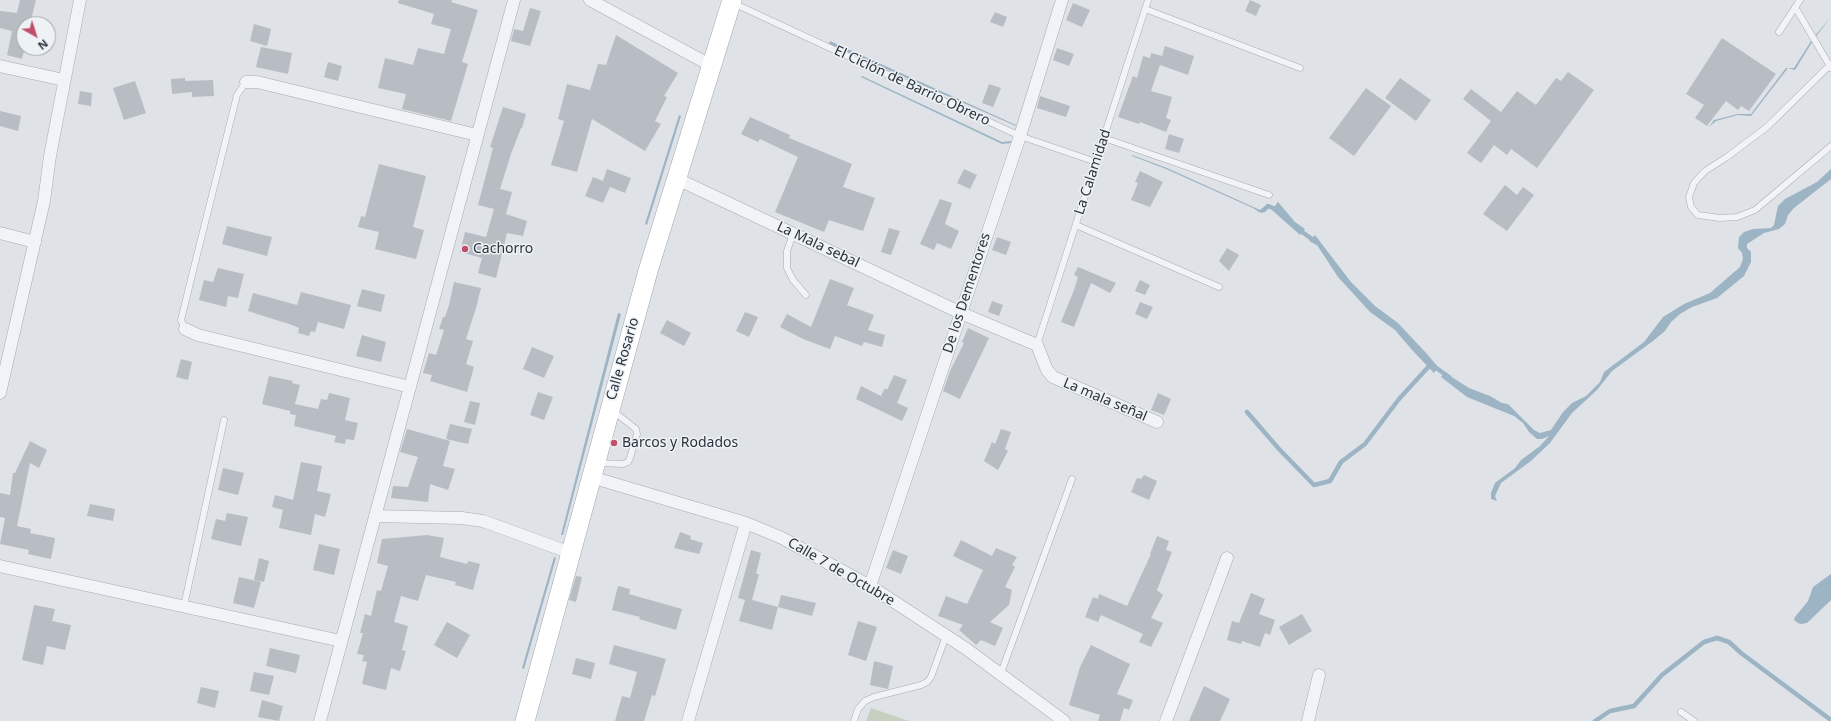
<!DOCTYPE html>
<html>
<head>
<meta charset="utf-8">
<style>
	body { margin:0 }
	#map { position:relative; width:1831px; height:721px; overflow:hidden; background:#dfe3e7; font-family:"Noto Sans",sans-serif }
	canvas { display:block }
	.north { position:absolute; left:16px; top:16px; width:40px; height:40px; box-sizing:border-box; background:#eef2f5; border:1px solid #9fa6ab; border-radius:50%; rotate:141deg; font-size:11px; font-weight:700; line-height:16px; text-align:center; color:#29333d }
	.north::after { content:''; display:block; margin:auto; width:14px; height:18px; background:#c14f6c; clip-path:polygon(50% 0,100% 100%,50% 72%,0 100%) }
</style>
</head>
<body>
<div id="map">
<canvas width="1831" height="721"></canvas>
<div class="north">N</div>
</div>
<script>
const c = document.querySelector('canvas').getContext('2d');
c.lineJoin = 'round';
function fill(path, color) { c.fillStyle = color; c.fill(path, 'evenodd'); }
const shape = rows => new Path2D(rows.map(r => 'M' + r).join(''));
function strokePath(path, color, width, dash) { c.strokeStyle = color; c.lineWidth = width; c.lineCap = dash ? 'butt' : 'round'; c.setLineDash(dash || []); c.stroke(path); }
function label(font, color, halo, rows, align = 'center') {
  c.font = font + ' "Noto Sans",sans-serif'; c.lineWidth = 3; c.setLineDash([]); c.textBaseline = 'middle'; c.strokeStyle = halo; c.fillStyle = color; for (const [text, x, y, turn = 0] of rows) {
    c.save(); c.translate(x, y); c.rotate((+turn || 0) * Math.PI / 180); c.textAlign = isNaN(turn) ? turn : align; if (halo) c.strokeText(text, 0, 0); c.fillText(text, 0, 0); c.restore();
  }
}
fill(shape([
	[871,708,909,721,866,721]
]), '#c6d0c1');
fill(shape([
	[1831,17,1814,39,1795,70,1788,68,1751,116,1738,115,1716,121,1709,127,1714,120,1738,114,1751,114,1786,68,1794,68,1813,38],
	[830,41,1016,125,1016,126,829,44],
	[862,76,1002,142,1011,141,1011,143,1002,144,861,77],
	[679,115,681,116,647,225,645,224],
	[1132,155,1167,168,1260,210,1268,204,1269,206,1262,213,1259,212,1253,208,1166,169,1132,156],
	[1831,169,1831,179,1794,208,1788,215,1785,224,1779,229,1764,233,1747,244,1747,248,1751,252,1751,262,1744,276,1717,298,1692,307,1680,314,1671,322,1665,331,1653,341,1612,371,1597,390,1572,413,1550,443,1531,461,1501,483,1495,496,1497,501,1491,499,1491,493,1495,483,1515,468,1521,460,1540,446,1549,436,1542,439,1537,439,1529,432,1523,423,1514,416,1467,397,1441,377,1444,372,1469,388,1490,396,1502,403,1508,404,1534,430,1540,433,1551,430,1563,412,1572,403,1586,396,1600,382,1604,372,1644,342,1663,317,1684,304,1710,293,1740,267,1743,259,1742,253,1738,248,1739,237,1744,232,1753,229,1771,228,1774,225,1778,206,1785,199,1817,182],
	[1278,202,1295,222,1305,229,1300,235,1272,210],
	[1315,235,1351,282,1375,306,1398,323,1427,354,1438,367,1434,373,1413,351,1395,330,1370,312,1338,277,1317,245,1309,241],
	[618,313,621,314,563,535,561,535],
	[554,557,556,558,524,669,522,668],
	[1831,574,1831,600,1807,623,1801,624,1798,623,1794,620,1795,617,1808,601,1813,587]
]), '#9db4c4');
strokePath(shape([
	[1264,210,1268,206,1278,210],
	[1298,229,1316,242],
	[1432,365,1449,377],
	[1247,412,1279,449,1314,485,1330,481,1341,462,1365,444,1399,399,1431,364],
	[1595,721,1610,711,1634,706,1662,675,1704,642,1717,638,1729,642,1741,653,1831,720]
]), '#9db4c4', 4.5);
fill(shape([
	[20,0,36,0,30,24,24,24,24,51,22,59,7,55,12,31,0,28,0,11,17,13],
	[399,0,452,0,451,2,478,10,462,62,468,64,451,121,402,109,406,94,378,88,385,58,413,65,418,48,444,54,451,29,431,24,434,14,398,3],
	[1250,0,1261,5,1256,16,1245,11],
	[1073,3,1090,10,1082,27,1066,20],
	[530,8,541,11,530,46,511,41,514,29,523,31],
	[995,12,1007,17,1003,27,990,22],
	[254,24,271,29,267,46,250,41],
	[616,35,678,73,664,96,667,97,655,121,661,124,645,151,592,119,577,172,551,165,564,121,558,119,567,84,590,90,598,64,606,65],
	[1722,38,1776,74,1749,111,1741,106,1738,110,1726,101,1707,126,1695,118,1704,105,1686,94],
	[1165,46,1194,56,1188,75,1160,65,1151,91,1172,97,1166,118,1171,120,1166,132,1140,122,1139,124,1118,117,1133,76,1137,78,1143,56,1150,58,1151,53,1162,56],
	[261,47,292,53,288,74,256,67],
	[1057,48,1074,54,1069,66,1053,60],
	[328,62,342,66,338,81,324,77],
	[1568,72,1594,90,1537,168,1511,149,1507,155,1494,145,1481,163,1467,153,1491,121,1463,99,1471,89,1501,112,1517,91,1536,105,1556,78,1561,81],
	[185,78,185,81,213,80,214,96,192,97,192,92,172,94,171,79],
	[1400,78,1431,100,1416,121,1385,98],
	[135,81,146,113,124,120,113,88],
	[989,84,1001,88,993,107,982,103],
	[1366,88,1391,106,1354,156,1329,138],
	[80,91,92,93,91,106,78,104],
	[1040,96,1070,106,1066,117,1037,108],
	[503,107,526,114,522,128,521,128,511,154,500,189,512,192,506,214,527,221,523,236,507,233,496,278,478,273,482,258,460,252,465,232,486,237,494,209,478,205,493,148,490,147],
	[0,111,21,116,18,131,0,126],
	[750,117,790,135,789,138,852,164,843,187,875,198,863,231,829,220,824,232,775,212,798,157,760,139,758,142,741,134],
	[1169,134,1184,139,1179,153,1165,149],
	[379,164,426,176,413,227,424,230,416,259,375,249,379,232,358,227,361,216,365,217],
	[607,169,631,178,625,193,610,187,603,203,585,196,593,177,603,181],
	[964,169,977,175,970,189,957,183],
	[1140,171,1163,182,1150,207,1131,200,1138,183,1135,182],
	[1505,185,1517,195,1523,187,1534,195,1507,231,1483,214],
	[940,199,952,203,945,224,959,231,951,249,937,243,934,250,920,244],
	[227,226,272,237,267,256,222,244],
	[889,228,900,231,891,255,881,252],
	[997,237,1011,242,1006,255,992,250],
	[1227,248,1239,255,1229,271,1219,261],
	[1078,267,1116,283,1110,293,1091,283,1074,327,1061,322,1074,290,1078,277,1074,275],
	[218,268,244,274,238,298,228,296,226,307,199,300,204,280,213,282],
	[830,279,854,288,847,305,874,315,868,330,885,335,882,347,864,342,862,346,835,336,830,349,803,339,780,327,787,314,811,327],
	[1140,280,1150,285,1145,295,1135,291],
	[454,282,481,288,476,308,466,339,473,341,466,364,474,367,467,392,430,381,432,375,423,373,429,353,436,355,444,330,439,329,443,317,445,317,449,305],
	[362,289,385,295,381,312,357,306],
	[301,292,351,305,344,329,318,322,315,332,311,331,309,336,298,333,299,328,292,325,248,311,253,293,297,305],
	[992,301,1003,305,999,316,988,312],
	[1140,302,1153,307,1147,319,1135,314],
	[745,312,758,317,749,337,736,331],
	[667,320,691,333,684,346,660,333],
	[968,328,989,338,960,399,943,391,950,371,964,343,962,342],
	[362,335,386,342,381,362,356,356],
	[532,347,554,356,544,378,523,369],
	[181,359,192,362,188,380,176,377],
	[894,375,907,380,897,403,908,408,902,421,856,399,861,386,881,396,885,388,887,390],
	[269,376,293,381,292,383,300,385,295,404,318,409,321,399,327,400,329,393,350,398,345,420,358,423,354,440,346,439,345,444,334,442,336,436,294,426,296,415,290,414,290,411,262,404],
	[538,392,553,397,544,420,530,415],
	[1158,393,1171,399,1164,415,1151,410],
	[470,401,480,403,475,425,464,422],
	[450,424,472,429,468,444,446,439],
	[407,429,450,441,443,466,455,469,448,490,430,484,428,502,391,498,393,486,408,487,418,457,400,452],
	[1001,429,1011,432,1005,449,1008,451,998,470,984,461,992,442,995,444],
	[30,441,47,450,39,468,30,463,17,526,31,529,30,533,55,538,51,559,28,554,29,550,0,544,5,518,0,517,0,493,10,495,13,473,15,473],
	[301,462,322,466,317,491,331,494,325,517,315,514,311,535,279,528,283,510,272,507,275,495,293,500],
	[223,468,244,473,238,495,218,490],
	[1144,475,1157,481,1149,500,1131,492,1137,478,1141,479],
	[90,504,115,509,113,521,87,516],
	[227,513,248,517,241,546,211,539,216,519,225,521],
	[680,532,691,536,690,539,703,543,699,554,674,548],
	[427,535,444,538,440,557,467,564,468,561,480,564,473,590,455,585,456,582,426,575,418,601,401,596,394,622,408,626,402,650,406,651,400,671,391,668,386,690,362,684,367,662,362,661,364,655,357,654,363,633,360,633,365,614,371,616,377,590,381,591,388,566,377,563,382,539],
	[1157,536,1169,541,1166,550,1172,552,1157,590,1163,595,1151,618,1163,623,1151,647,1139,642,1143,634,1101,615,1098,622,1085,617,1093,597,1098,599,1099,594,1127,606,1151,554,1150,554],
	[961,540,992,556,996,548,1017,557,1012,565,1015,567,1005,587,1012,590,1009,605,990,622,1003,628,995,646,981,640,976,645,959,630,963,625,938,616,946,596,967,604,983,570,953,556],
	[319,544,340,549,334,575,313,570],
	[751,550,761,553,756,574,759,574,752,600,778,607,772,630,739,621,745,600,738,598],
	[893,550,908,556,901,574,886,568],
	[259,558,269,561,264,582,254,580],
	[576,576,582,577,576,602,569,600],
	[239,577,261,582,254,608,233,603],
	[618,586,630,589,629,594,682,609,676,630,639,619,640,617,612,610],
	[1251,593,1265,599,1259,614,1275,620,1270,635,1265,633,1260,647,1242,641,1241,644,1227,640,1232,621,1239,623],
	[781,595,816,603,812,616,778,607],
	[34,605,55,609,52,621,71,625,65,650,47,646,43,665,22,660],
	[1302,614,1312,631,1289,645,1279,627],
	[858,621,877,627,866,661,848,655],
	[447,622,470,635,457,658,434,645],
	[614,645,666,659,655,696,652,695,644,721,615,721,622,696,630,698,637,672,609,664],
	[1091,645,1130,664,1117,694,1133,700,1129,710,1124,708,1120,721,1098,721,1100,715,1069,705,1080,667],
	[270,648,300,655,296,673,266,666],
	[576,658,595,663,591,679,572,674],
	[874,661,893,666,888,689,870,685],
	[254,672,274,676,269,695,250,691],
	[1204,686,1230,699,1220,721,1189,721],
	[201,687,219,691,215,708,197,703],
	[262,700,283,706,279,721,258,717]
]), '#b7bdc3');
const lane = shape([
	[733,3,1020,136,1096,162],
	[1795,7,1831,68],
	[1145,9,1300,68],
	[1779,32,1800,0],
	[1830,65,1767,127,1727,157,1705,171,1694,183,1689,197,1691,207,1698,215,1720,218,1737,217,1755,210,1831,146],
	[1104,138,1269,195],
	[1076,225,1219,287],
	[793,234,787,251,787,268,793,280,806,295],
	[185,329,181,320,196,259,237,95,246,82],
	[1037,345,1148,0],
	[598,463,623,464,628,462,630,458,637,434,636,429,613,411],
	[184,606,224,420],
	[1001,673,1072,479],
	[1681,712,1694,721],
	[854,721,858,709,865,701,874,697,921,685,927,682,931,677,946,636]
]);
const street = shape([
	[590,0,712,66],
	[0,66,64,80],
	[246,82,257,82,477,135],
	[675,178,961,313,1037,345,1047,370,1053,377,1157,422],
	[0,233,35,242],
	[185,329,198,335,410,387],
	[0,393,44,201,50,156,80,0],
	[591,477,746,523,782,538,870,586,965,648,1064,721],
	[375,516,462,518,483,521,571,553],
	[0,566,341,641],
	[870,586,1020,136,1062,0],
	[320,721,514,0],
	[688,721,746,523],
	[1166,721,1227,558],
	[1308,721,1319,675]
]);
const primary = shape([
	[525,721,648,271,732,0]
]);
strokePath(lane, '#a5abb1', 7);
strokePath(street, '#a5abb1', 13);
strokePath(primary, '#a0a9b2', 20);
strokePath(lane, '#f1f3f6', 6);
strokePath(street, '#f1f3f6', 12);
strokePath(primary, '#fff', 19);
for (const [x, y, r, color] of [
	[465,249,4,"#c14f6c"],
	[614,443,4,"#c14f6c"]
]) { const dot = new Path2D(); dot.arc(x, y, r, 0, 2 * Math.PI); c.fillStyle = color; c.fill(dot); strokePath(dot, '#eef2f5', 1.5); }
label('14px', '#29333d', '#eef2f5', [
	["El Ciclón de Barrio Obrero",912,86,25],
	["La Calamidad",1093,172,-72],
	["La Mala sebal",818,245,25],
	["De los Dementores",967,293,-72],
	["Calle Rosario",623,359,-74],
	["La mala señal",1105,400,23],
	["Calle 7 de Octubre",841,572,30]
]);
label('14px', '#29333d', '#eef2f5', [
	["Cachorro",473,249],
	["Barcos y Rodados",622,443]
], 'left');
</script>
</body>
</html>
